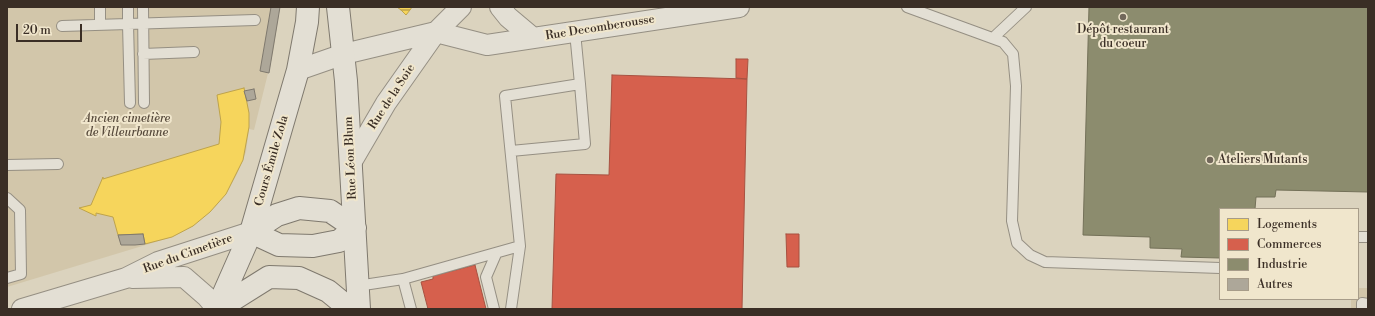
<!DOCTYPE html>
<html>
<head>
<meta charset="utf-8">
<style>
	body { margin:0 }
	#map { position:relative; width:1375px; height:316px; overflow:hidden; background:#dbd3be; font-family:"Libre Bodoni",serif }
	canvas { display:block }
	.frame { position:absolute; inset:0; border:8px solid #3a2e25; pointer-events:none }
	.legend { position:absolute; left:1219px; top:208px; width:140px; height:92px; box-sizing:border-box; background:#f0e6cc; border:1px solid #a79c89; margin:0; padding:5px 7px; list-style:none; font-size:12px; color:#3a2e25 }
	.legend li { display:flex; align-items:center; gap:8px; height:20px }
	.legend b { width:20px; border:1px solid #a79c89 }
	.scale { position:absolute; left:16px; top:24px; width:66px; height:18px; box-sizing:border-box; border:2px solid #3a2e25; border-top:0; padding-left:5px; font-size:12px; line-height:14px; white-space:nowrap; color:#3a2e25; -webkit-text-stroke:3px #f0e6cc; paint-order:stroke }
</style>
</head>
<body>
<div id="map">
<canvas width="1375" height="316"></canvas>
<div class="frame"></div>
<ul class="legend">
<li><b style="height:11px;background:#f6d55c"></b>Logements</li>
<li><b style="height:11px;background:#d6604d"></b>Commerces</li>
<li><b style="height:11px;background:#8c8c6e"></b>Industrie</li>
<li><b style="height:11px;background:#ada799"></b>Autres</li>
</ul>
<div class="scale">20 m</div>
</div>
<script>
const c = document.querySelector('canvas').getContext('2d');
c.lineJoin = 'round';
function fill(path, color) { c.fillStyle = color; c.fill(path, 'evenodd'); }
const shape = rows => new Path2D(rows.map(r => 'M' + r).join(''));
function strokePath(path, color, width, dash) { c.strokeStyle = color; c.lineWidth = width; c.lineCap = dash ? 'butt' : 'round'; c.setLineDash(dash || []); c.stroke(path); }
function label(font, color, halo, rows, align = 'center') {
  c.font = font + ' "Libre Bodoni",serif'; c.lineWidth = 4; c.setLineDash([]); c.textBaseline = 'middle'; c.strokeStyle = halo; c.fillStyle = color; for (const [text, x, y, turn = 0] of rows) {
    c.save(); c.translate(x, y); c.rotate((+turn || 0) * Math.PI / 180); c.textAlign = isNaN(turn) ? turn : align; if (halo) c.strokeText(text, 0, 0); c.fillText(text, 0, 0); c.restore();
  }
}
fill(shape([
	[7,7,280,7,273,53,254,130,249,129,246,152,237,174,226,194,216,206,193,226,172,237,7,287],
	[1358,288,1368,288,1368,309,1351,309,1351,299,1358,299]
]), '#d2c6aa');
const homes = shape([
	[397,7,412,7,410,10,401,10,397,7],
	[401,10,410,10,406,15,401,10],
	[244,88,249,113,249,127,243,160,226,194,210,212,193,226,172,237,145,244,143,234,118,235,113,217,96,213,96,216,79,208,91,205,103,177,103,179,219,144,221,122,217,95,244,88]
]);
fill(homes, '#f6d55c');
strokePath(homes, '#bea34c', 1);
const shops = shape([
	[736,59,748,59,747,79,736,78,736,59],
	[612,75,747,79,742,309,552,309,556,174,609,175,612,75],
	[786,234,799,234,799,267,787,267,786,234],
	[475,265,486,309,428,309,421,282,433,279,433,276,475,265]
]);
fill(shops, '#d6604d');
strokePath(shops, '#a75141', 1);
const industry = shape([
	[1089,7,1368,7,1368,192,1276,190,1275,197,1256,197,1255,209,1220,209,1220,258,1181,257,1182,249,1150,248,1150,237,1083,235,1089,7]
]);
fill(industry, '#8c8c6e');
strokePath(industry, '#737058', 1);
const building = shape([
	[271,7,280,7,269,73,260,71,271,7],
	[254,89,256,99,247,101,244,91,254,89],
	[143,234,145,244,135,245,121,245,118,235,143,234]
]);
fill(building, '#ada799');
strokePath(building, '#7f796e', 1);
const service = shape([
	[100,7,100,25],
	[128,7,128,24,255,20],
	[143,7,144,103],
	[907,7,1003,42,1013,54,1016,86,1012,221,1017,243,1030,255,1045,262,1220,268],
	[62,26,128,24,130,103],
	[575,32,580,84],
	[993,38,1026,7],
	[143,54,194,52],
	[7,165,58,164],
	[7,198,20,210,21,274,7,278],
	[1358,237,1368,237],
	[403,279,411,309],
	[357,286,403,279,520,246,505,96,580,84,585,144,511,151],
	[494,309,486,277,496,254],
	[511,309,520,246],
	[1362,309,1362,303,1368,304]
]);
const minor = shape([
	[500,7,508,17,533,38],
	[298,70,344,54,436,32,487,45,739,7],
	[351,163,386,103,436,32,461,7],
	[132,278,184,277,207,297,217,309],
	[22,309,126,278,158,262,251,232]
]);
const secondary = shape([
	[338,7,346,81,359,309],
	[299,208,330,211,355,228,339,241,313,246,279,245,251,232,277,215,299,208],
	[217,309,251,232,260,201,298,70,307,22,308,7],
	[218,309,269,277,299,278,328,291,350,309]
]);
strokePath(service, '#958f83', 12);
strokePath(minor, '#958f83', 22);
strokePath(secondary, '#7f796e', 24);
strokePath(service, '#e3dfd4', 10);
strokePath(minor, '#e3dfd4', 20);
strokePath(secondary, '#e3dfd4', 22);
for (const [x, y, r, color] of [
	[1123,17,4,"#72685b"],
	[1210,160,4,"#72685b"]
]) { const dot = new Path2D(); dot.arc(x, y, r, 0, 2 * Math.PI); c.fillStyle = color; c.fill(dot); strokePath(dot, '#f0e6cc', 1.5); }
label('12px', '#3a2e25', '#f0e6cc', [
	["Rue Decomberousse",600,28,-9],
	["Rue de la Soie",392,97,-57],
	["Rue Léon Blum",351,158,-93],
	["Cours Émile Zola",272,161,-74],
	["Rue du Cimetière",188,254,-20]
]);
label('12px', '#3a2e25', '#f0e6cc', [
	["Dépôt restaurant",1123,30],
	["du coeur",1123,44],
	["Ateliers Mutants",1218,160,"left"]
]);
label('italic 12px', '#574a3c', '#f0e6cc', [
	["Ancien cimetière",127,119],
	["de Villeurbanne",127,133]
]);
</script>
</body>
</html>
